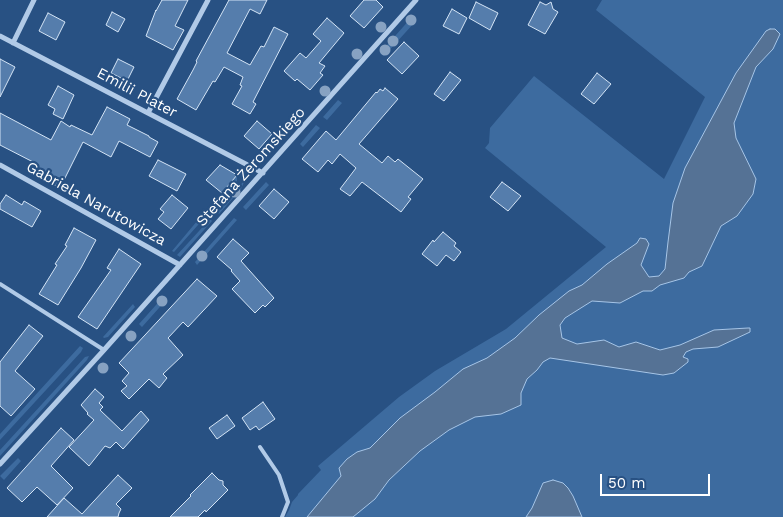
<!DOCTYPE html>
<html>
<head>
<meta charset="utf-8">
<style>
	body { margin:0 }
	#map { position:relative; width:783px; height:517px; overflow:hidden; background:#285183; font-family:"Work Sans",sans-serif }
	canvas { display:block }
	.scale { position:absolute; left:600px; top:474px; width:110px; height:22px; box-sizing:border-box; border:2px solid #fff; border-top:0; padding-left:6px; font-size:15px; line-height:18px; white-space:nowrap; color:#fff; -webkit-text-stroke:4px #285183; paint-order:stroke }
</style>
</head>
<body>
<div id="map">
<canvas width="783" height="517"></canvas>
<div class="scale">50 m</div>
</div>
<script>
const c = document.querySelector('canvas').getContext('2d');
c.lineJoin = 'round';
function fill(path, color) { c.fillStyle = color; c.fill(path, 'evenodd'); }
const shape = rows => new Path2D(rows.map(r => 'M' + r).join(''));
function strokePath(path, color, width, dash) { c.strokeStyle = color; c.lineWidth = width; c.lineCap = dash ? 'butt' : 'round'; c.setLineDash(dash || []); c.stroke(path); }
function label(font, color, halo, rows, align = 'center') {
  c.font = font + ' "Work Sans",sans-serif'; c.lineWidth = 4.5; c.setLineDash([]); c.textBaseline = 'middle'; c.strokeStyle = halo; c.fillStyle = color; for (const [text, x, y, turn = 0] of rows) {
    c.save(); c.translate(x, y); c.rotate((+turn || 0) * Math.PI / 180); c.textAlign = isNaN(turn) ? turn : align; if (halo) c.strokeText(text, 0, 0); c.fillText(text, 0, 0); c.restore();
  }
}
fill(shape([
	[602,0,783,0,783,517,285,517,289,510,292,502,298,495,298,494,321,470,318,466,399,397,435,371,506,329,606,247,485,148,489,143,490,128,534,76,664,179,705,97,596,10],
	[411,18,415,22,384,56,380,53],
	[338,100,342,103,327,120,323,117],
	[316,125,320,128,303,147,300,144],
	[237,175,237,182,212,209,209,208],
	[245,180,241,189,219,214,216,212],
	[266,182,269,185,246,210,243,207],
	[203,214,206,216,174,252,172,251],
	[234,218,237,220,197,265,195,262],
	[210,219,212,221,180,257,177,255],
	[164,296,167,299,142,327,139,324],
	[133,304,135,307,108,337,104,338,103,337],
	[80,346,83,348,81,352,0,440,0,434],
	[89,356,87,360,0,456,0,450,85,357],
	[18,458,21,461,4,480,0,476]
]), '#3d6b9f');
const water = shape([
	[770,29,775,29,780,34,773,49,756,67,734,123,736,138,756,179,753,194,737,216,721,226,702,266,689,272,684,278,660,285,652,291,643,291,620,303,592,301,565,318,560,325,562,338,577,344,604,340,619,347,636,342,660,350,680,345,714,330,748,328,750,328,750,332,718,347,693,349,686,352,683,357,688,359,688,362,674,373,663,375,550,358,543,362,537,370,527,379,521,393,521,405,501,414,475,417,449,430,420,451,389,480,375,499,353,517,307,517,341,476,339,468,347,459,357,452,370,448,400,418,435,392,463,369,487,358,515,338,539,315,569,291,582,285,607,264,637,243,640,238,646,239,649,244,641,265,649,277,659,276,665,269,668,242,673,203,685,168,736,73,766,31,770,29],
	[553,480,563,483,568,488,573,496,582,517,526,517,532,508,543,483,553,480]
]);
fill(water, '#557295');
strokePath(water, '#a6c5e7', 1);
const building = shape([
	[162,0,188,0,175,26,184,30,173,50,146,36,156,10,156,11,162,0],
	[229,0,267,0,260,14,250,9,227,53,250,65,261,46,264,47,274,27,288,34,254,100,253,102,256,104,250,114,232,104,242,86,240,85,243,77,224,67,215,82,213,81,196,110,177,99,193,70,197,62,196,61,229,0],
	[364,0,376,0,383,7,364,28,350,16,364,0],
	[476,2,498,13,490,30,469,18,476,2],
	[540,2,546,5,551,2,553,9,558,12,545,34,528,25,540,2],
	[452,9,467,18,459,34,443,26,452,9],
	[112,12,125,19,118,32,106,25,112,12],
	[48,13,65,22,56,40,39,31,48,13],
	[327,18,344,33,319,63,325,66,320,73,323,75,310,90,297,79,295,81,284,71,300,53,306,58,321,41,313,34,327,18],
	[404,42,419,56,402,74,387,60,404,42],
	[0,59,15,67,0,97,0,59],
	[118,59,134,67,127,81,111,73,118,59],
	[450,72,461,80,444,101,434,94,450,72],
	[597,73,611,84,594,104,581,94,597,73],
	[58,86,74,95,63,119,53,114,55,109,48,105,58,86],
	[385,88,398,99,359,144,382,163,388,156,395,162,398,159,423,179,408,197,411,199,401,212,362,182,350,196,340,189,356,168,340,154,332,164,328,160,318,172,302,159,326,131,336,140,376,92,377,93,380,89,383,91,385,88],
	[107,107,130,119,127,125,149,136,149,137,158,142,150,157,119,141,111,157,83,142,60,188,32,174,37,164,0,145,0,113,51,140,61,121,70,127,71,125,92,135,107,107],
	[257,121,272,134,259,149,244,136,257,121],
	[158,160,186,174,177,191,149,176,158,160],
	[220,165,237,175,222,193,206,180,220,165],
	[502,182,521,196,508,211,490,197,502,182],
	[274,189,289,202,274,219,259,206,274,189],
	[6,195,22,205,24,201,41,211,32,227,0,209,0,204,6,195],
	[172,195,188,208,171,229,158,219,164,212,160,209,172,195],
	[74,228,96,240,81,268,58,305,39,294,57,265,55,264,67,246,65,245,74,228],
	[443,232,456,243,454,246,461,252,454,261,446,255,437,266,422,254,433,240,434,242,443,232],
	[233,239,249,253,241,261,274,298,265,307,263,305,255,313,232,289,240,281,231,271,232,270,217,257,233,239],
	[119,249,141,264,97,329,78,317,111,270,107,268,119,249],
	[197,279,217,296,188,327,183,322,168,338,183,355,163,374,167,378,159,388,149,379,129,399,121,391,127,386,122,381,129,373,119,363,197,279],
	[29,325,43,336,15,371,35,389,11,416,0,406,0,362,29,325],
	[95,389,104,397,99,403,103,407,100,410,122,431,141,411,149,420,123,449,116,442,110,448,105,446,89,466,69,447,94,420,87,414,88,413,81,405,95,389],
	[263,402,275,419,259,430,256,426,250,430,242,418,263,402],
	[227,415,235,426,217,439,209,428,227,415],
	[61,428,74,440,51,466,73,488,57,505,37,487,22,502,7,488,61,428],
	[212,473,219,480,223,481,223,485,228,490,206,512,205,510,198,517,170,517,191,496,190,495,212,473],
	[118,475,132,488,116,504,121,509,119,513,118,517,47,517,64,498,82,514,118,475]
]);
fill(building, '#557dac');
strokePath(building, '#d4e4f5', 1);
strokePath(shape([
	[0,284,104,350],
	[260,447,279,475,288,502,282,517]
]), '#b1cae7', 4);
strokePath(shape([
	[0,36,263,173],
	[13,43,34,0],
	[148,113,208,0],
	[0,165,180,265],
	[0,464,104,350,416,0]
]), '#b1cae7', 5);
c.fillStyle = '#87a2c2';
for (const [x, y] of [
	[411,20],
	[381,27],
	[393,41],
	[385,50],
	[357,54],
	[325,91],
	[235,192],
	[202,256],
	[162,301],
	[131,336],
	[103,368]
]) { c.beginPath(); c.arc(x, y, 5.5, 0, 2 * Math.PI); c.fill(); }
label('15px', '#fff', '#285183', [
	["Emilii Plater",137,93,28],
	["Stefana Żeromskiego",251,167,-48],
	["Gabriela Narutowicza",96,204,29]
]);
</script>
</body>
</html>
